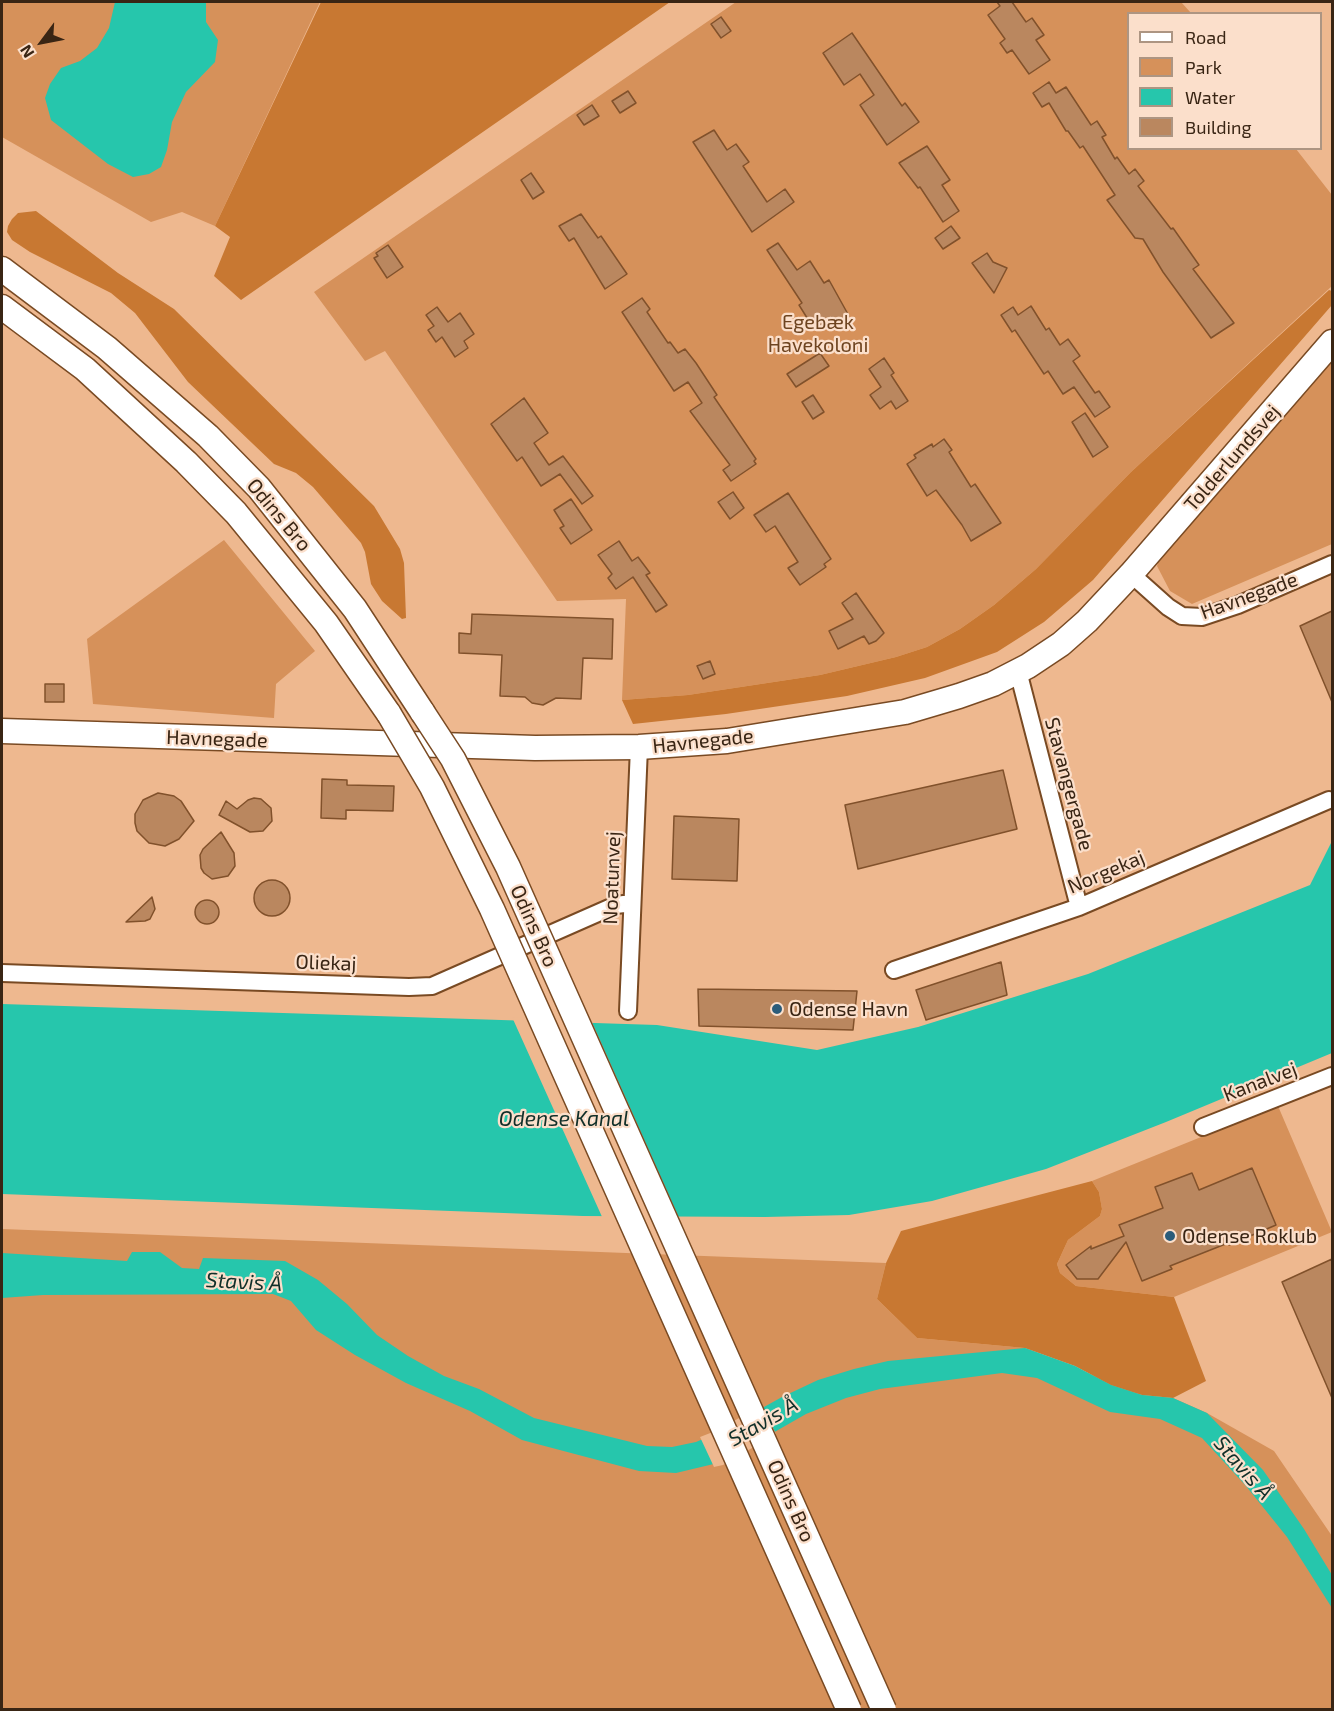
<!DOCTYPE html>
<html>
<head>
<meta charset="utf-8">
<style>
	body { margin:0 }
	#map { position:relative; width:1334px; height:1711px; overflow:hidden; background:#eeb88f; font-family:"Exo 2",sans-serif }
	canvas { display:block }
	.frame { position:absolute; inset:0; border:3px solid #392514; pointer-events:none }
	.legend { position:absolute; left:1127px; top:12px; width:195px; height:138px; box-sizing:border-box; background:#fbdfcb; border:2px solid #ad9582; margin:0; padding:8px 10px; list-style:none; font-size:18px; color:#392514 }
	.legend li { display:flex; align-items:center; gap:12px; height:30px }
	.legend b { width:30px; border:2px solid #ad9582 }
	.north { position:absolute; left:12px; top:12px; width:60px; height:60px; -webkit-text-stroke:4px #fbdfcb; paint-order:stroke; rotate:238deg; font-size:16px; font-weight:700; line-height:24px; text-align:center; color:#392514 }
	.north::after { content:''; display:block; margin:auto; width:21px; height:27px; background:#392514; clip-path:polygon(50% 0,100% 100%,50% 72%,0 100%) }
</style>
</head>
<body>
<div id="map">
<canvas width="1334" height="1711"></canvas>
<div class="frame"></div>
<ul class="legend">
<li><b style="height:8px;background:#fff"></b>Road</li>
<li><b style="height:16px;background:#d6915a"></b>Park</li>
<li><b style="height:16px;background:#26c6ac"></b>Water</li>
<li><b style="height:16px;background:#ba875f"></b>Building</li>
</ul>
<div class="north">N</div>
</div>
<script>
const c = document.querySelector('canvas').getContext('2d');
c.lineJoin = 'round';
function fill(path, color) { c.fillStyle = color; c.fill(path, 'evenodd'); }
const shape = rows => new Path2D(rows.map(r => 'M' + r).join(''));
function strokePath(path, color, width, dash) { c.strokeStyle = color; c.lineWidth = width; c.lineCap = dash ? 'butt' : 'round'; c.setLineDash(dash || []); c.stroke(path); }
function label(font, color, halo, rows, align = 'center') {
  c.font = font + ' "Exo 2",sans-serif'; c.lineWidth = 4.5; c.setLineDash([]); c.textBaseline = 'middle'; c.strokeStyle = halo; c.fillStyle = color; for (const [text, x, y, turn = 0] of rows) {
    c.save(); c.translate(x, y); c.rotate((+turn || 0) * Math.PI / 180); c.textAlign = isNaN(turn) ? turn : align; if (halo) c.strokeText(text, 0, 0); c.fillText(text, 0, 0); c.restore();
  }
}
fill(shape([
	[2,2,320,2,215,226,182,212,151,222,2,137],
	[736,2,1181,2,1191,13,1128,14,1128,148,1296,149,1332,195,1332,286,1131,472,1036,569,994,605,960,629,927,647,896,657,820,675,688,695,622,700,626,599,557,601,385,351,365,361,314,292],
	[1332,359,1332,544,1192,604,1170,591,1157,566,1161,553],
	[224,540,315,651,276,684,274,718,93,704,87,639],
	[1278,1106,1332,1232,1174,1297,1076,1286,1060,1273,1057,1264,1068,1240,1100,1216,1102,1209,1099,1192,1092,1181],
	[2,1229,886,1263,877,1299,917,1338,1025,1348,1142,1395,1173,1398,1207,1413,1274,1451,1332,1536,1332,1709,2,1710]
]), '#d6915a');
fill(shape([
	[321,2,670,2,241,300,214,276,230,237,215,226],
	[36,211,118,273,174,309,374,506,400,549,404,563,406,618,402,619,382,601,371,584,365,552,361,543,313,487,296,473,274,464,188,382,135,313,111,293,30,252,12,240,7,232,8,226,12,219,18,213],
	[1329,290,1332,291,1332,305,1093,580,1044,622,997,652,925,678,847,696,726,714,633,724,622,700,688,695,820,675,896,657,927,647,960,629,994,605,1036,569,1131,472],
	[1092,1181,1099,1192,1102,1209,1100,1216,1068,1240,1057,1264,1060,1273,1076,1286,1174,1297,1206,1381,1173,1398,1142,1395,1111,1385,1075,1366,1025,1348,917,1338,877,1299,886,1263,901,1231]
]), '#c87832');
fill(shape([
	[115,2,206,2,206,22,218,40,215,62,186,92,172,122,167,150,161,167,149,174,133,177,108,164,51,120,45,98,50,84,61,68,80,61,97,48,109,28],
	[1332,841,1332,1053,1166,1122,1046,1169,932,1201,849,1215,765,1217,583,1216,2,1194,2,1004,657,1025,817,1050,918,1027,1088,974,1310,885],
	[132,1252,160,1252,182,1268,199,1269,203,1258,285,1261,318,1280,347,1304,377,1335,408,1356,444,1376,479,1389,534,1418,647,1446,672,1447,696,1442,719,1432,782,1397,818,1380,854,1369,888,1361,1025,1348,1075,1366,1111,1385,1142,1395,1173,1398,1207,1413,1263,1470,1304,1529,1332,1575,1332,1608,1287,1537,1246,1486,1202,1438,1160,1419,1110,1412,1037,1378,1002,1373,880,1389,846,1398,806,1414,722,1462,676,1473,639,1471,522,1440,470,1411,406,1383,355,1355,316,1330,291,1301,273,1294,43,1295,2,1298,2,1253,127,1261]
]), '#26c6ac');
fill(shape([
	[512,1017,591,1020,680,1220,603,1219],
	[762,1405,776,1434,723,1465,714,1467,700,1437,718,1430]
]), '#eeb88f');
const building = shape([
	[997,2,1012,2,1026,22,1032,18,1044,35,1036,40,1050,60,1029,74,1012,50,1007,53,1000,43,1005,39,988,15,1000,6,997,2],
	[721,17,731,31,721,38,711,24,721,17],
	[852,33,902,106,905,103,919,122,887,145,860,105,874,95,860,74,844,85,823,53,852,33],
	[1049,82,1056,93,1066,87,1091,125,1097,121,1106,135,1102,137,1115,159,1117,157,1129,174,1135,169,1144,181,1138,186,1171,229,1173,228,1199,265,1193,269,1234,323,1211,338,1163,272,1143,239,1135,238,1107,200,1115,195,1083,146,1080,148,1068,131,1066,131,1049,103,1042,107,1033,93,1049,82],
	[628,91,636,103,620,113,612,101,628,91],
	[592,105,599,116,584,125,577,115,592,105],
	[714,130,727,150,736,144,749,162,743,166,767,202,785,189,794,202,752,232,693,142,714,130],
	[927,146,950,180,942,185,959,211,943,222,920,187,918,188,899,163,927,146],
	[531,173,544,192,533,199,521,180,531,173],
	[581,214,598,238,601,236,627,274,605,289,574,238,569,241,559,226,581,214],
	[951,226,960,238,943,249,935,238,951,226],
	[778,243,797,270,810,261,824,283,829,280,849,316,836,324,832,317,814,329,799,305,802,303,767,250,778,243],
	[388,245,403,267,387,278,374,258,378,256,376,253,388,245],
	[987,253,993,262,1007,268,994,293,972,263,987,253],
	[642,298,650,309,647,312,668,343,670,342,678,353,685,349,696,363,717,395,714,397,756,459,754,461,756,464,731,481,723,470,730,465,690,411,702,403,688,382,674,391,622,312,642,298],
	[1031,306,1046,330,1049,328,1060,345,1068,339,1080,356,1073,361,1095,393,1099,391,1110,407,1095,417,1074,387,1063,394,1048,371,1044,374,1015,330,1012,332,1001,315,1013,307,1018,315,1031,306],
	[437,307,448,322,460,313,474,334,464,341,468,348,455,357,442,337,436,342,428,330,434,326,426,315,437,307],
	[820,353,829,366,796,387,787,374,820,353],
	[884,358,894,373,891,375,908,401,896,409,891,401,880,409,870,395,881,387,869,369,884,358],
	[813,395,824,412,813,419,802,402,813,395],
	[524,398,548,433,534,443,549,465,563,456,593,496,582,504,560,474,541,486,522,457,517,461,491,424,524,398],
	[1085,413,1108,447,1093,457,1072,422,1085,413],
	[944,439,952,450,949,452,971,487,975,484,1001,523,971,541,962,525,936,490,927,496,907,464,916,458,914,455,932,444,933,447,944,439],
	[733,492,744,508,730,519,718,502,733,492],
	[788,493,831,559,824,564,826,567,800,585,788,568,798,562,775,526,766,532,754,515,788,493],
	[571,499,592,530,571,544,560,528,564,526,554,510,571,499],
	[619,541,632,561,638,557,650,573,646,575,667,605,656,612,633,577,616,589,608,578,612,574,598,555,619,541],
	[856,593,884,633,876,641,869,644,864,636,838,649,829,631,853,619,842,603,856,593],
	[1332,611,1332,702,1300,626,1332,611],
	[472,614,613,619,612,659,583,658,581,699,556,698,543,705,532,703,525,697,500,696,502,655,459,653,459,633,471,634,472,614],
	[710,661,715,674,703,679,697,666,710,661],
	[45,684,64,684,64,702,45,702,45,684],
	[1003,770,1017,829,858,869,845,805,1003,770],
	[322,779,347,780,347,785,394,786,393,811,346,810,346,819,321,818,322,779],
	[158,793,174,796,181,801,194,821,179,839,165,846,149,843,137,831,135,823,135,814,143,800,158,793],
	[254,798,261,799,271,808,272,821,263,831,250,832,219,815,226,801,237,809,248,800,254,798],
	[674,816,739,819,737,881,672,879,674,816],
	[221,832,234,853,235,866,228,876,212,879,204,873,201,868,200,855,203,849,221,832],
	'254 898a18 18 0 1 1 36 0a18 18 0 1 1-36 0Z',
	[152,897,155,909,150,919,145,921,126,922,152,897],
	'195 912a12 12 0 1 1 24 0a12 12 0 1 1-24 0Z',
	[1001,962,1007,995,926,1020,916,990,1001,962],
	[698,989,857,991,853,1030,699,1026,698,989],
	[1252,1168,1276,1225,1229,1245,1228,1243,1170,1266,1172,1269,1142,1281,1126,1242,1098,1279,1077,1279,1066,1265,1091,1246,1091,1249,1124,1236,1119,1225,1163,1208,1155,1187,1192,1173,1199,1190,1252,1168],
	[1332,1259,1332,1398,1282,1282,1332,1259]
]);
fill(building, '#ba875f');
strokePath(building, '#81512b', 1.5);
const street = shape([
	[1131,574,1168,607,1182,616,1202,617,1238,605,1332,564],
	[1018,671,1079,907],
	[894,970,1079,907,1329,800],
	[2,973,409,987,432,986,616,905,632,903],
	[628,1011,639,747],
	[1203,1127,1332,1076]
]);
const secondary = shape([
	[2,269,107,348,208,436,259,488,355,609,423,713],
	[2,307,85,369,186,462,236,513,326,623,389,714],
	[2,731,535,748,639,747,727,741,905,712,959,696,993,684,1028,666,1061,644,1087,621,1131,574,1332,342]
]);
strokePath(street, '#794a23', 20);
strokePath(secondary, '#794a23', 27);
strokePath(street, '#fff', 16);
strokePath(secondary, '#fff', 24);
const secondaryBridge = shape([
	[423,713,453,759,508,867,884,1710],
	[389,714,432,787,492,909,849,1710]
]);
strokePath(secondaryBridge, '#794a23', 27, []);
strokePath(secondaryBridge, '#fff', 24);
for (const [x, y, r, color] of [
	[777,1009,6,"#2b5c7a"],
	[1170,1236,6,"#2b5c7a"]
]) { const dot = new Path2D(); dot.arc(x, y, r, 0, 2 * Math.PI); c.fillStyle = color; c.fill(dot); strokePath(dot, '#fbdfcb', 2); }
label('20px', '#6e4420', '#fbdfcb', [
	["Egebæk",818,322],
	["Havekoloni",818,345]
]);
label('20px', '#392514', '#fbdfcb', [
	["Tolderlundsvej",1232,458,-49],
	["Odins Bro",279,515,50],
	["Havnegade",1249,596,-20],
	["Havnegade",217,739,2],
	["Havnegade",703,741,-6],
	["Stavangergade",1069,784,75],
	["Norgekaj",1106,872,-23],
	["Noatunvej",612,878,-88],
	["Odins Bro",534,926,66],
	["Oliekaj",326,963,2],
	["Kanalvej",1260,1082,-21],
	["Odins Bro",791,1501,66]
]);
label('20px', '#392514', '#fbdfcb', [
	["Odense Havn",789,1009],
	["Odense Roklub",1182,1236]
], 'left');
label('italic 21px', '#112f29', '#fbdfcb', [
	["Odense Kanal",564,1119],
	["Stavis Å",244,1282,3],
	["Stavis Å",763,1422,-30],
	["Stavis Å",1243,1468,49]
]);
</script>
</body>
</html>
